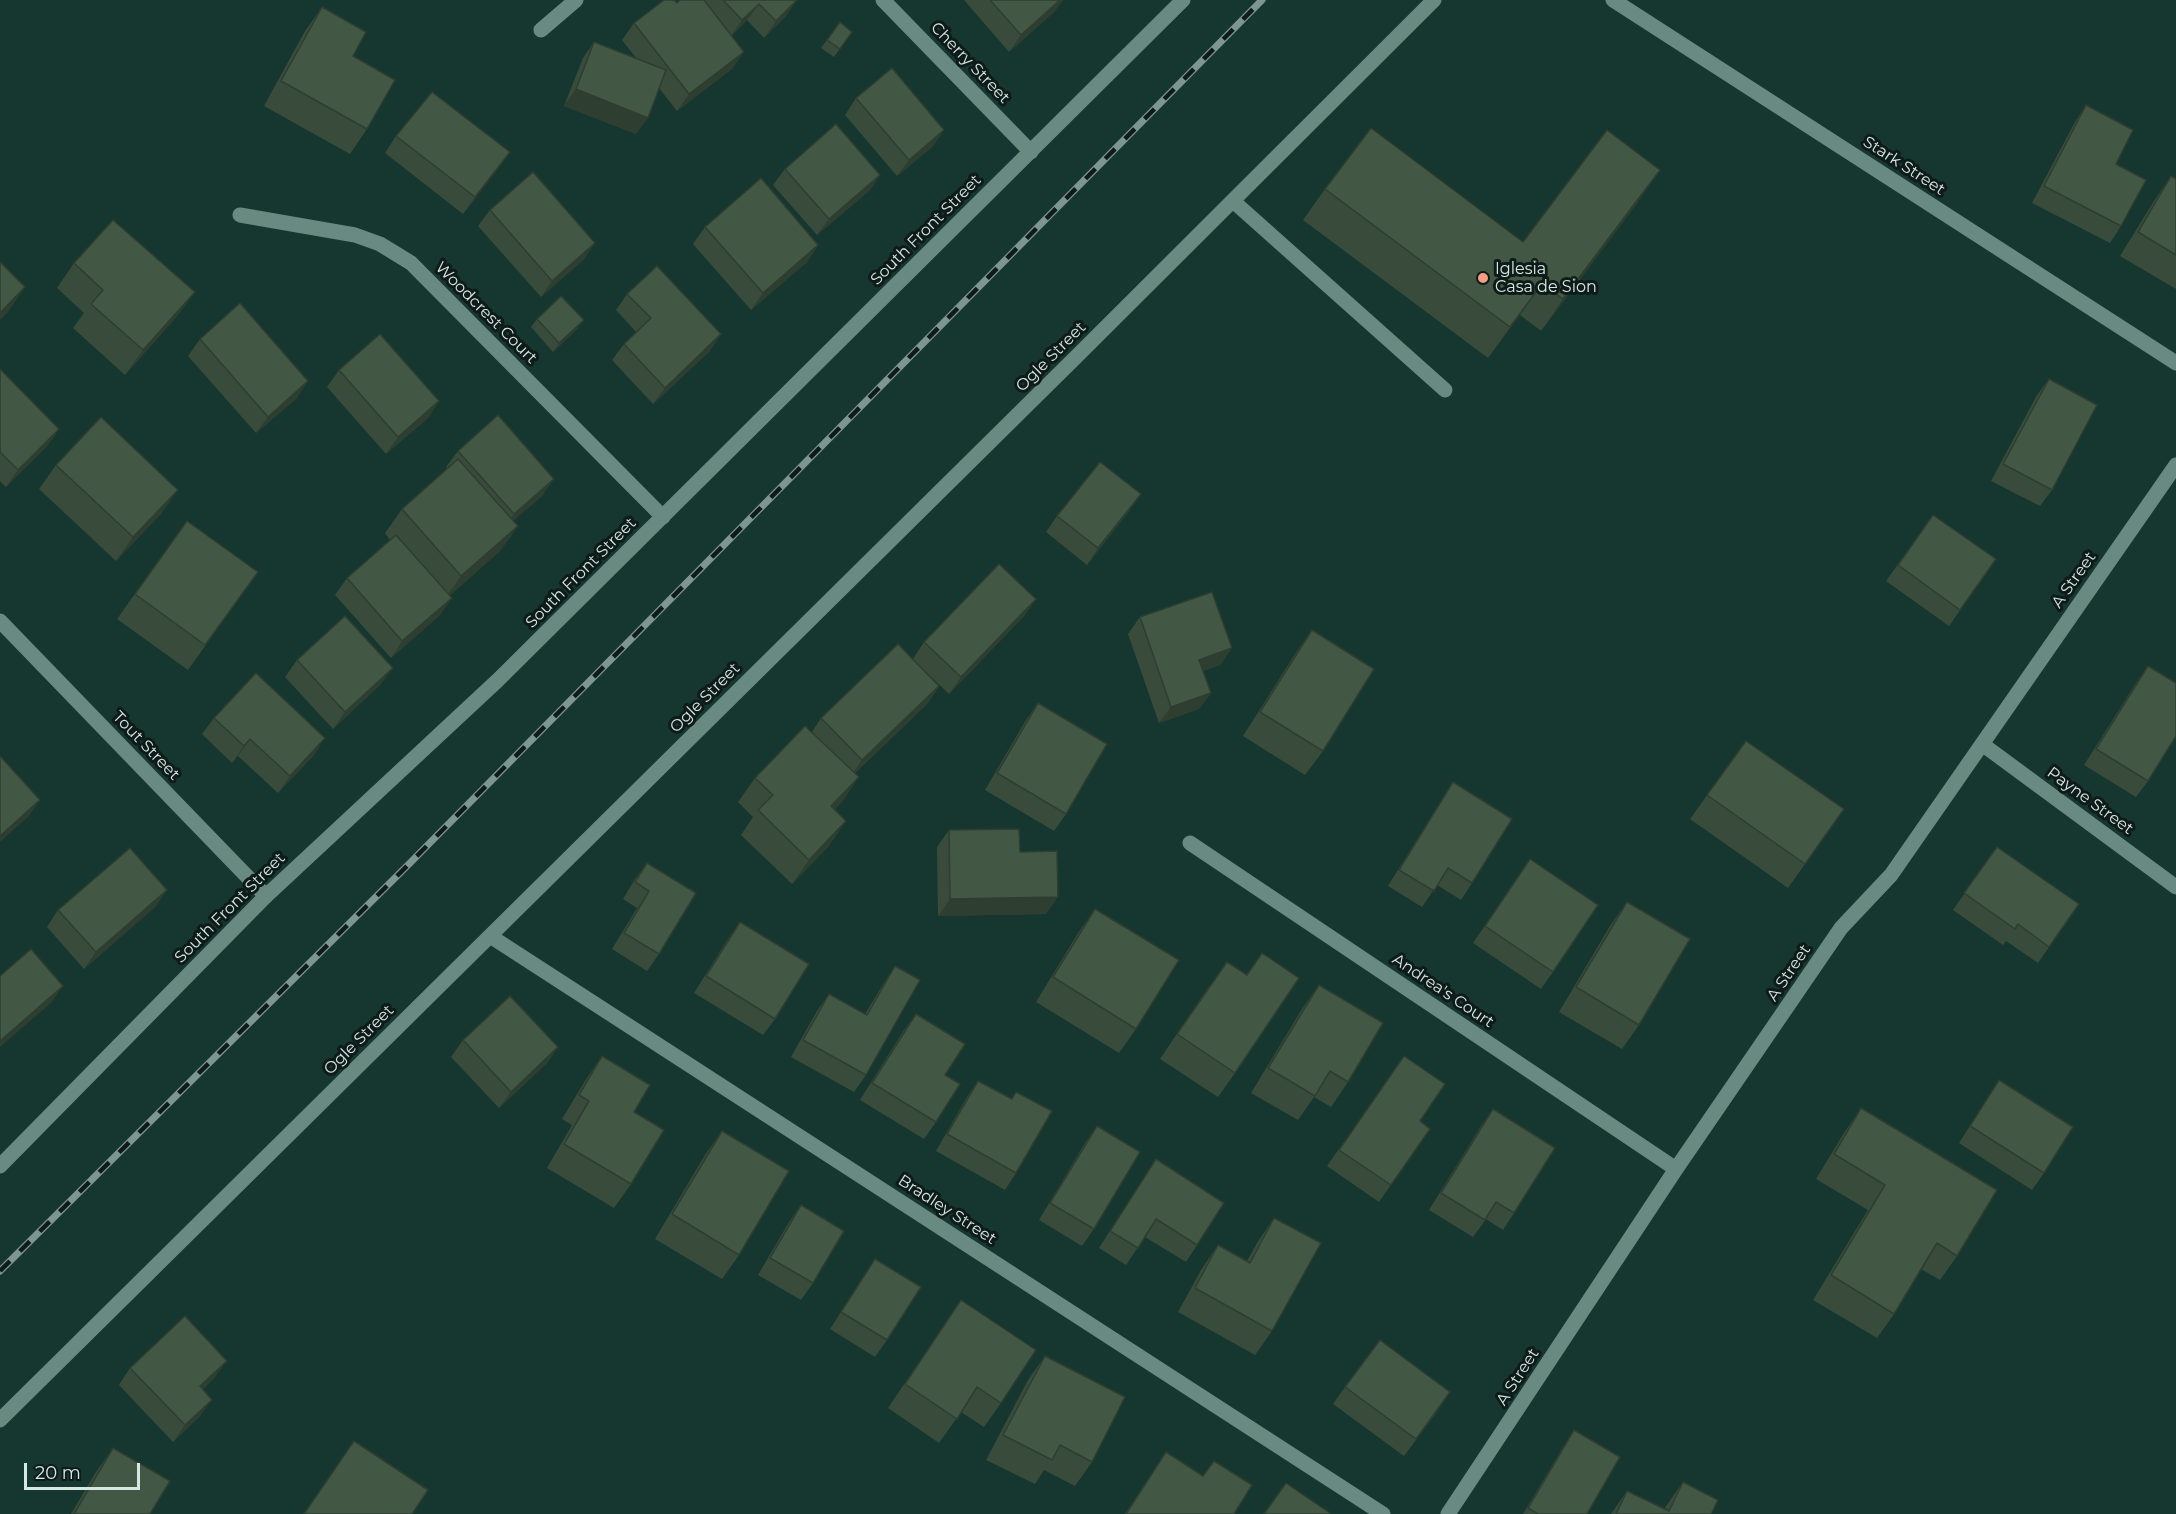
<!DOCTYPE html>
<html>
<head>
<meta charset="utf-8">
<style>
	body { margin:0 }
	#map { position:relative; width:2176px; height:1514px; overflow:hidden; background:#16372f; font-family:Montserrat,sans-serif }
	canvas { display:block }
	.scale { position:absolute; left:24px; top:1463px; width:116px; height:27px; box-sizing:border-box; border:3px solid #d6e8e2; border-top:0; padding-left:8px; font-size:18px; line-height:21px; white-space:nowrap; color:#d6e8e2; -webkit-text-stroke:4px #0e1b18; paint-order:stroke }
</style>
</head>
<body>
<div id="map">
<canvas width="2176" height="1514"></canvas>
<div class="scale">20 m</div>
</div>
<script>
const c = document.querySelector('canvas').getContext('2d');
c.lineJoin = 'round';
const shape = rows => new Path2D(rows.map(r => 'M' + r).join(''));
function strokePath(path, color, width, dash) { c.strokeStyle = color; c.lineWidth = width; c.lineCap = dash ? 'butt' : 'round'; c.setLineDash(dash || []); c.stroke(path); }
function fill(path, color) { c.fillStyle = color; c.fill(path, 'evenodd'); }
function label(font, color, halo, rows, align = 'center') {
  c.font = font + ' Montserrat,sans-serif'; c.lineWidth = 6; c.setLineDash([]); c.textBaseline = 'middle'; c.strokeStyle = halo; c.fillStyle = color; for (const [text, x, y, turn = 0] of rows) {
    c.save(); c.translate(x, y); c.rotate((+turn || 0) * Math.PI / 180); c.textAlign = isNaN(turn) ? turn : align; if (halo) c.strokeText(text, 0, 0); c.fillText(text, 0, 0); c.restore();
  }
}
strokePath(shape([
	[1233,201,1445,390]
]), '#688a81', 15);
strokePath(shape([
	[883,0,1031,152],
	[1613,0,2176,363],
	[541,30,576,0],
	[240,215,355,235,380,244,411,263,663,517],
	[0,621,266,896],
	[1982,744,2176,887],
	[1190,843,1676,1169],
	[490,936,1383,1514],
	[0,1420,1081,352,1434,0],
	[1448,1514,1676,1169,1841,928,1891,875,2176,465]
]), '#688a81', 15);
strokePath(shape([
	[0,1166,266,896,498,680,1183,0]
]), '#688a81', 15);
const rail = shape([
	[0,1271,409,864,1262,0]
]);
strokePath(rail, '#7d968f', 7);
strokePath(rail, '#0e1b18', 4.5, [14]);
fill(shape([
	[680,0,797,0,785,17,764,38,747,20,732,35,733,68,677,111,659,88,636,134,564,106,583,58,594,42,636,58,622,40,634,23,677,3],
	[964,0,1063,0,1054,12,1009,52],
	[322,7,353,56,367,129,350,154,264,106,305,31],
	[840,22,852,32,834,57,821,48],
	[856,98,944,130,932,147,897,176,845,115],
	[2086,105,2116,164,2121,226,2110,243,2032,203,2075,122],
	[396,136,510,152,498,169,463,214,385,153],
	[785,169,880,175,869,191,817,235,773,185],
	[2171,176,2176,179,2176,289,2120,256,2154,201],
	[1325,189,1523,242,1638,202,1541,331,1520,315,1488,358,1303,220],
	[490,210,595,243,583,260,541,297,478,226],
	[705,227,818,245,807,262,751,310,693,244],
	[74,263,195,292,177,316,125,375,73,328,84,313,57,288],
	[627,294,710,351,653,404,612,360,624,344,636,332,616,310],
	[537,319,578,328,553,352,531,327],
	[200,339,297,398,256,433,188,356],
	[0,369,59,429,47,446,6,487,0,481],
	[339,370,439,401,428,418,386,454,327,387],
	[2049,379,2052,490,2040,506,1991,481,2037,395],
	[458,451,542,496,513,521,518,526,500,551,449,596,440,615,391,658,335,595,347,578,390,540,385,533,402,509,447,469,446,467],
	[56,465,161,514,116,561,39,489],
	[1141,494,1129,511,1087,565,1046,532,1057,516],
	[1933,515,1996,559,1949,626,1886,581],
	[187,521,258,572,188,670,117,619],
	[1036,599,1024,616,949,694,922,668,939,686,928,703,855,773,842,802,834,810,829,846,792,884,741,835,753,817,738,802,755,778,812,732,821,718,913,659,924,642],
	[1140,617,1232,648,1220,665,1203,671,1211,693,1199,709,1159,723,1128,634],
	[1312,630,1323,751,1305,775,1243,736,1295,654],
	[297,660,381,684,333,729,285,677],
	[2148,666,2148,781,2136,797,2084,765,2136,683],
	[1038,703,1066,814,1054,831,985,790,1026,720],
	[214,718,314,755,278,793,238,756,232,763,202,734],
	[1746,741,1844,809,1788,888,1690,819],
	[1453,782,1472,883,1461,900,1437,885,1422,907,1388,886,1442,799],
	[949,830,1020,852,1046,914,938,916,937,847],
	[1997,847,2079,904,2038,963,2006,941,2003,945,1953,910],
	[1530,859,1553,972,1541,989,1473,943],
	[647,863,659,954,647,971,612,949,637,908,623,899,635,879],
	[167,890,155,907,84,969,47,927,58,910],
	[1627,902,1639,1025,1622,1049,1559,1012,1610,926],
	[1095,909,1136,1029,1119,1053,1036,1002,1078,933],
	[740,922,775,1019,763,1035,694,993,728,939],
	[895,966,866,1075,854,1092,791,1057,817,1011,829,994,865,1014,884,983],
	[1319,985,1348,1082,1331,1107,1314,1097,1298,1120,1251,1093,1302,1009],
	[1209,986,1235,1073,1218,1097,1160,1059],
	[916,1014,945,1075,936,1122,924,1139,860,1100,904,1030],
	[463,1040,558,1047,547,1063,499,1108,451,1057],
	[602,1056,631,1184,614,1208,547,1168,572,1125,562,1119,585,1081],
	[1404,1056,1420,1121,1430,1129,1379,1202,1327,1166],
	[1999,1080,2044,1173,2032,1190,1959,1143],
	[978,1081,1016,1173,1005,1190,936,1151,967,1097],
	[1861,1108,1957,1256,1940,1280,1921,1269,1894,1314,1877,1338,1813,1300,1868,1210,1816,1179,1844,1133],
	[1493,1109,1514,1213,1503,1230,1486,1219,1473,1237,1429,1210,1481,1126],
	[1097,1126,1094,1229,1082,1246,1039,1220,1085,1143],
	[722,1131,739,1255,722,1279,655,1239,705,1155],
	[1156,1159,1197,1245,1186,1262,1145,1237,1126,1265,1099,1248],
	[801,1205,813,1283,801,1300,758,1275,789,1222],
	[1274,1218,1272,1331,1255,1355,1178,1312,1201,1270,1218,1245,1247,1261,1257,1243],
	[875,1259,887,1340,875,1357,830,1329],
	[961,1300,1001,1403,984,1427,961,1412,939,1443,888,1408],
	[1045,1356,1092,1462,1075,1486,1044,1470,1035,1484,986,1460,1028,1380],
	[130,1368,215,1377,203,1389,200,1416,173,1442,119,1385],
	[1345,1387,1439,1409,1404,1456,1333,1404],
	[1574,1430,1587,1514,1523,1514,1563,1447],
	[113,1448,150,1514,71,1514,96,1472],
	[1166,1452,1203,1476,1214,1461,1234,1514,1125,1514],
	[1683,1482,1711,1514,1611,1514,1627,1491,1664,1509]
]), '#394c3b');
fill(shape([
	[797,0,785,17,764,38,776,21],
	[1060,0,1063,0,1054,12,1009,52,1021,35],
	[759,4,747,20,730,37,742,20],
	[744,52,733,68,677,111,689,94],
	[576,89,648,118,636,134,564,106],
	[944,130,932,147,897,176,909,160],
	[510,152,498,169,463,214,475,197],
	[1660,170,1638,202,1541,331,1563,299],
	[880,175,869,191,817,235,829,219],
	[595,243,583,260,541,297,552,281],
	[818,245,807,262,751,310,763,293],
	[1542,284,1520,315,1488,358,1510,327],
	[25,287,8,312,0,320,0,313],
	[195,292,177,316,125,375,143,350],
	[584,320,578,328,553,352,559,343],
	[721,334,710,351,653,404,665,388],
	[308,381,297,398,256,433,268,417],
	[439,401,428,418,386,454,398,437],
	[59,429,47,446,6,487,18,470],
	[554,479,542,496,502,530,514,514],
	[178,490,161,514,116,561,133,537],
	[1141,494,1129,511,1087,565,1098,548],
	[518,526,500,551,444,600,461,576],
	[452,598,440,615,391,658,402,641],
	[1036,599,1024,616,949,694,961,677],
	[1232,648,1220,665,1187,677,1199,660],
	[393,668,381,684,333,729,345,712],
	[939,686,928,703,850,777,862,760],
	[1211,693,1199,709,1159,723,1171,707],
	[325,738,314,755,278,793,290,776],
	[250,739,238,756,232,763,244,746],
	[859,777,842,802,814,831,831,806],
	[40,800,28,817,0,842,0,836],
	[846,821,829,846,792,884,809,860],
	[167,890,155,907,84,969,96,952],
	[1058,897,1046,914,938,916,950,899],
	[63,986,51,1003,0,1047,0,1041],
	[558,1047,547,1063,499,1108,511,1092],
	[227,1361,215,1377,188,1403,200,1386],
	[212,1400,200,1416,173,1442,185,1425]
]), '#2e3e30');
const building = shape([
	[664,0,674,0,677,3,680,0,704,0,744,52,689,94,634,23,664,0],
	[723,0,797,0,776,21,759,4,742,20,723,0],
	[990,0,1060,0,1021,35,990,0],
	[322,7,366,32,353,56,395,80,367,129,281,81,322,7],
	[840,22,852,32,840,49,827,40,840,22],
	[594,42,666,70,648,118,576,89,594,42],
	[892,68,944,130,909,160,856,98,892,68],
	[432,92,510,152,475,197,396,136,432,92],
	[2086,105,2133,130,2116,164,2146,180,2121,226,2044,186,2086,105],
	[836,124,880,175,829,219,785,169,836,124],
	[1371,128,1523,242,1607,130,1660,170,1563,299,1542,284,1510,327,1325,189,1371,128],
	[533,172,595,243,552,281,490,210,533,172],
	[2171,176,2176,179,2176,255,2138,232,2171,176],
	[761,178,818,245,763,293,705,227,761,178],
	[113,220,195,292,143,350,91,304,103,290,74,263,113,220],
	[0,262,25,287,0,313,0,262],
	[657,266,721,334,665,388,624,344,651,318,627,294,657,266],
	[561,296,584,320,559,343,537,319,561,296],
	[240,303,308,381,268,417,200,339,240,303],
	[380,334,439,401,398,437,339,370,380,334],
	[0,369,59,429,18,470,0,452,0,369],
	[2049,379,2097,405,2052,490,2003,464,2049,379],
	[498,415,554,479,514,514,458,451,498,415],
	[101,417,178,490,133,537,56,465,101,417],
	[458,459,518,526,461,576,402,509,458,459],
	[1100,462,1141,494,1098,548,1057,516,1100,462],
	[1933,515,1996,559,1960,610,1898,565,1933,515],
	[187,521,258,572,205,645,135,594,187,521],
	[396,535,452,598,402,641,347,578,396,535],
	[999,564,1036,599,961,677,924,642,999,564],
	[1212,592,1232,648,1199,660,1211,693,1171,707,1140,617,1212,592],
	[345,616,393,668,345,712,297,660,345,616],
	[1312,630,1374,669,1323,751,1260,712,1312,630],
	[898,644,939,686,862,760,821,718,898,644],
	[2148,666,2176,683,2176,736,2148,781,2096,749,2148,666],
	[256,673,325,738,290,776,250,739,244,746,214,718,256,673],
	[1038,703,1107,744,1066,814,997,773,1038,703],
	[805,726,859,777,831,806,846,821,809,860,758,810,773,795,755,778,805,726],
	[1746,741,1844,809,1805,864,1707,795,1746,741],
	[0,756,40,800,0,836,0,756],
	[1453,782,1512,819,1472,883,1448,868,1434,891,1399,870,1453,782],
	[1019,829,1020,852,1057,851,1058,897,950,899,949,830,1019,829],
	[1997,847,2079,904,2049,947,2018,924,2015,929,1964,893,1997,847],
	[130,848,167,890,96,952,58,910,130,848],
	[1530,859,1598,905,1553,972,1485,926,1530,859],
	[647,863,696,893,659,954,624,933,649,891,635,882,647,863],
	[1627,902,1690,939,1639,1025,1576,987,1627,902],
	[1095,909,1179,960,1136,1029,1053,977,1095,909],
	[740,922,809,964,775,1019,706,976,740,922],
	[31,949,63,986,0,1041,0,976,31,949],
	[1262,953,1299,978,1235,1073,1177,1034,1227,962,1247,975,1262,953],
	[895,966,920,980,866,1075,803,1040,829,994,867,1015,895,966],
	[1319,985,1383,1023,1348,1082,1330,1071,1315,1096,1268,1068,1319,985],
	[510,996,558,1047,511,1092,463,1040,510,996],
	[916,1014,965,1044,945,1075,960,1084,936,1122,872,1083,916,1014],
	[602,1056,650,1085,634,1112,664,1130,631,1184,564,1144,589,1101,579,1095,602,1056],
	[1404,1056,1445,1084,1420,1121,1430,1129,1391,1185,1339,1150,1404,1056],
	[1999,1080,2073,1127,2044,1173,1970,1126,1999,1080],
	[978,1081,1012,1099,1016,1092,1052,1111,1016,1173,947,1134,978,1081],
	[1861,1108,1997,1190,1957,1256,1937,1243,1894,1314,1831,1275,1885,1185,1834,1154,1861,1108],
	[1493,1109,1555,1148,1514,1213,1496,1202,1485,1220,1441,1193,1493,1109],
	[1097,1126,1140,1152,1094,1229,1050,1203,1097,1126],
	[722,1131,789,1171,739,1255,672,1214,722,1131],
	[1156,1159,1224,1203,1197,1245,1156,1219,1138,1248,1110,1231,1156,1159],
	[801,1205,844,1231,813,1283,770,1258,801,1205],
	[1274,1218,1321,1243,1272,1331,1195,1288,1218,1245,1250,1263,1274,1218],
	[875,1259,921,1287,887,1340,841,1312,875,1259],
	[961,1300,1036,1350,1001,1403,977,1387,957,1419,905,1384,961,1300],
	[185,1316,227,1361,200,1386,212,1400,185,1425,130,1368,185,1316],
	[1380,1340,1450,1392,1416,1439,1345,1387,1380,1340],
	[1045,1356,1125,1397,1092,1462,1060,1445,1052,1460,1003,1435,1045,1356],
	[1574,1430,1620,1457,1587,1514,1538,1514,1528,1508,1574,1430],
	[354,1441,428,1490,412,1514,304,1514,354,1441],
	[113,1448,170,1481,150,1514,74,1514,113,1448],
	[1166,1452,1203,1476,1214,1461,1252,1485,1234,1514,1126,1514,1166,1452],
	[1683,1482,1718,1500,1711,1514,1616,1514,1627,1491,1669,1511,1683,1482],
	[1286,1483,1330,1513,1329,1514,1264,1514,1286,1483]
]);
fill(building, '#425845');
strokePath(building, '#2e3e30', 1.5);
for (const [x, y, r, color] of [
	[1483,278,6,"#f49e88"]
]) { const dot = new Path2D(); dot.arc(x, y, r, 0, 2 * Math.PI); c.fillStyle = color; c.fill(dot); strokePath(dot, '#0e1b18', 2); }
label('16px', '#d6e8e2', '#0e1b18', [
	["Cherry Street",970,63,46],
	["Stark Street",1904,166,33],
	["South Front Street",926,230,-45],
	["Woodcrest Court",486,313,45],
	["Ogle Street",1051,357,-45],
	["South Front Street",581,573,-45],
	["A Street",2074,580,-55],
	["Ogle Street",705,698,-45],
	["Tout Street",146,746,46],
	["Payne Street",2090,801,36],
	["South Front Street",230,908,-45],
	["A Street",1789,973,-56],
	["Andrea's Court",1443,991,34],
	["Ogle Street",359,1040,-45],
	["Bradley Street",947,1210,33],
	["A Street",1518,1377,-57]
]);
label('16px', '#d6e8e2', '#0e1b18', [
	["Iglesia",1495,269],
	["Casa de Sion",1495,287]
], 'left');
</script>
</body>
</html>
